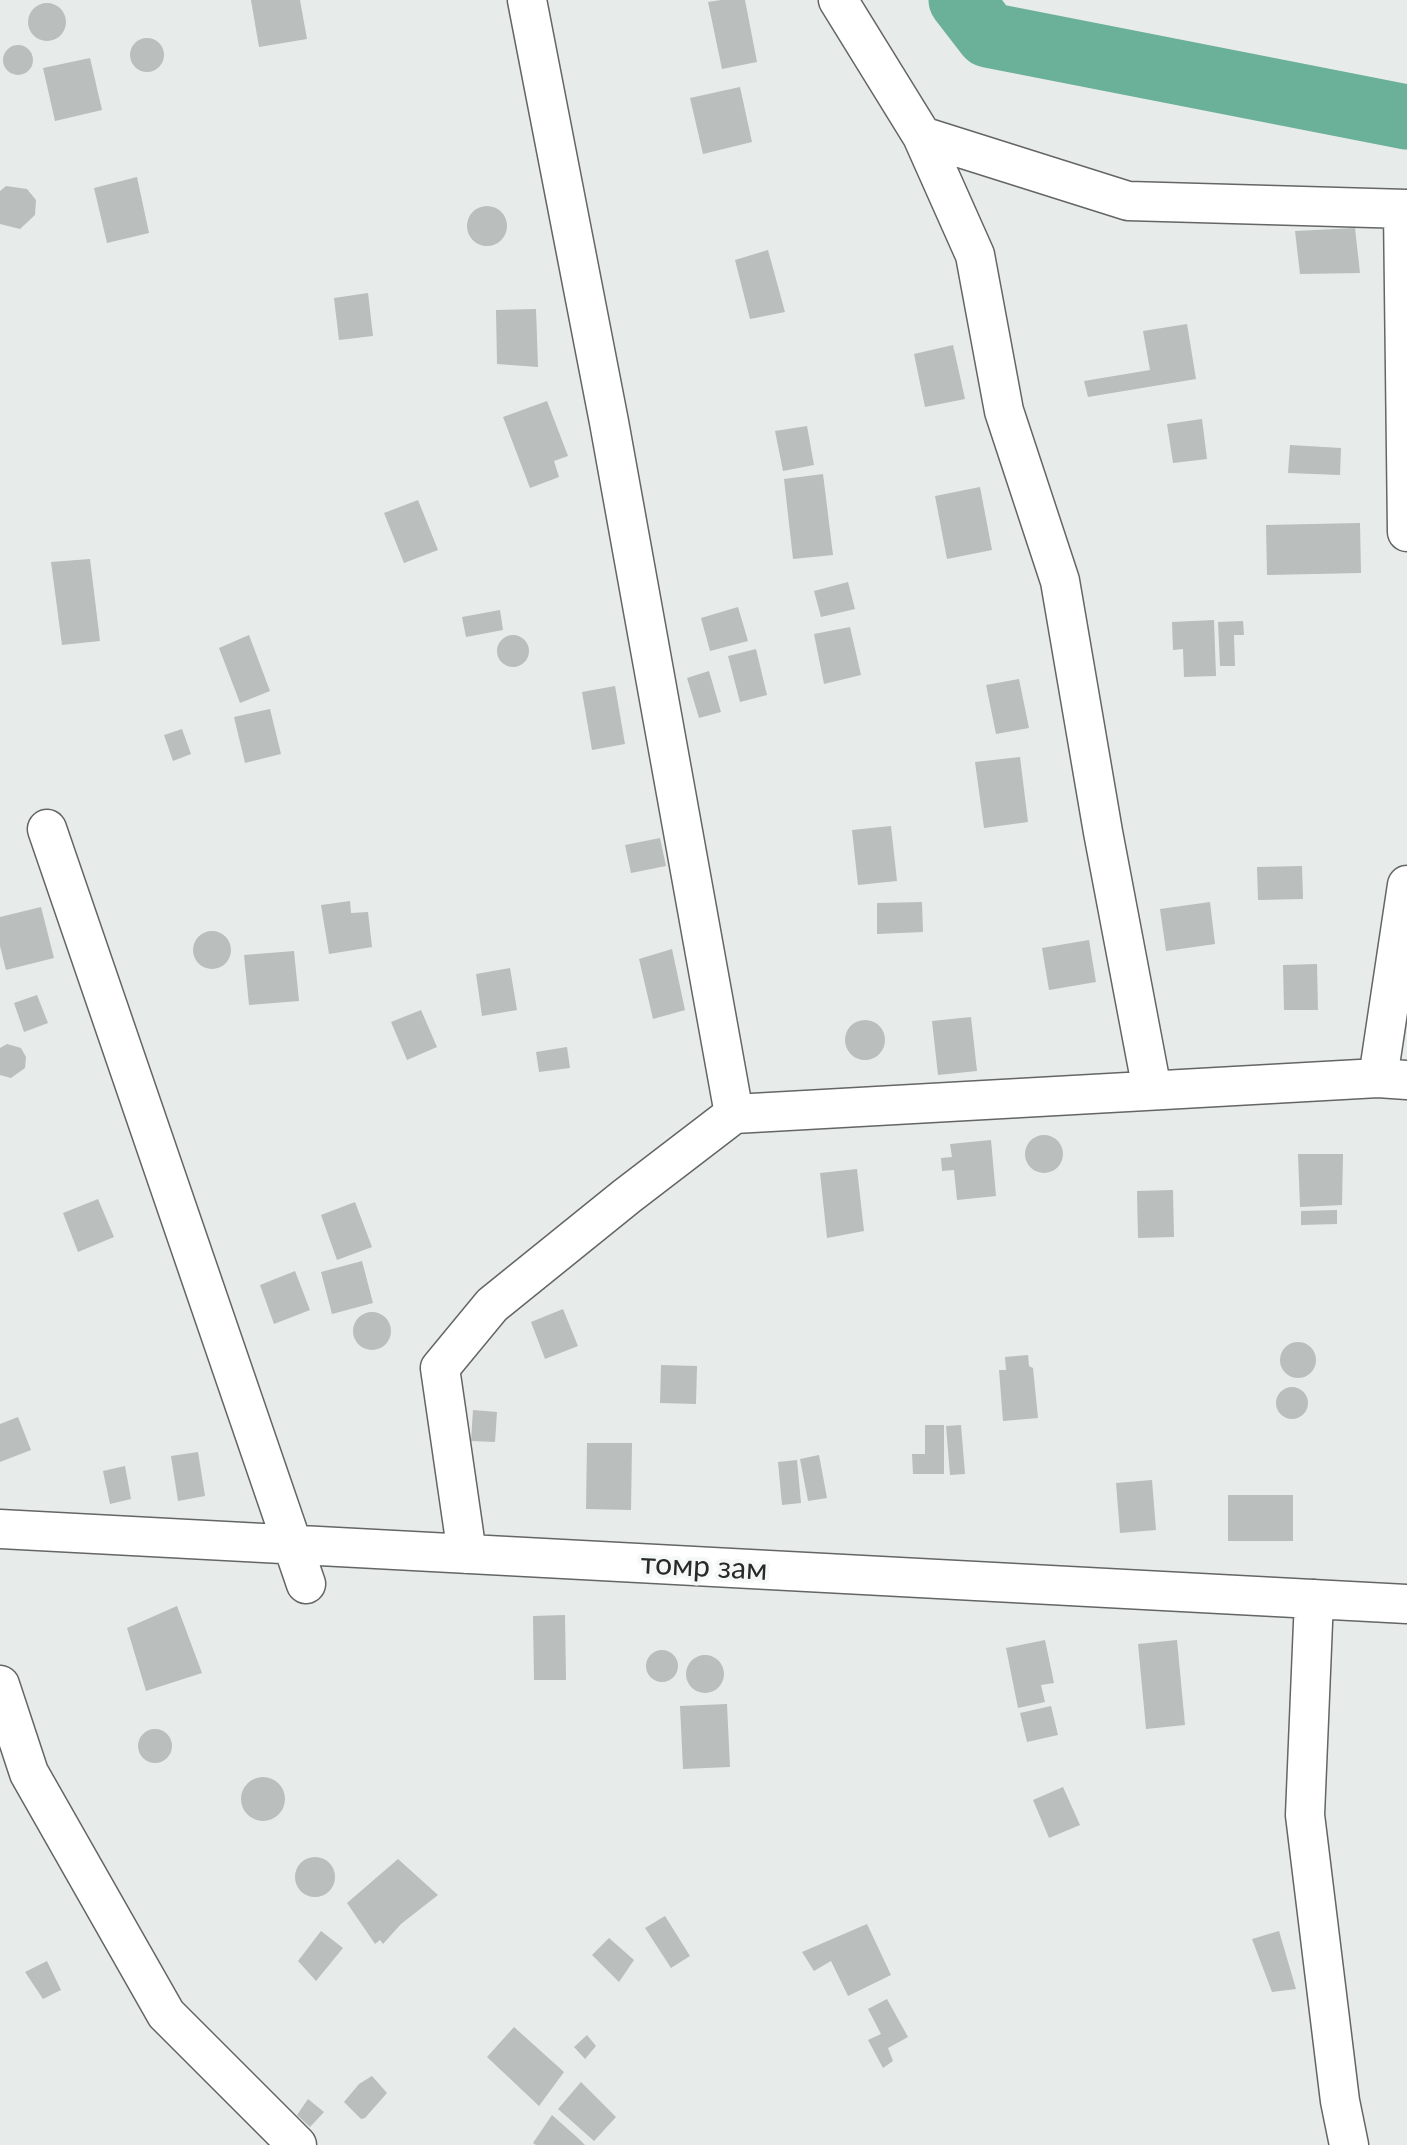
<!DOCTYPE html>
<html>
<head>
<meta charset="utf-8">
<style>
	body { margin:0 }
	canvas { display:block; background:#e7ebe9 }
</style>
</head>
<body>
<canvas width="1407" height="2145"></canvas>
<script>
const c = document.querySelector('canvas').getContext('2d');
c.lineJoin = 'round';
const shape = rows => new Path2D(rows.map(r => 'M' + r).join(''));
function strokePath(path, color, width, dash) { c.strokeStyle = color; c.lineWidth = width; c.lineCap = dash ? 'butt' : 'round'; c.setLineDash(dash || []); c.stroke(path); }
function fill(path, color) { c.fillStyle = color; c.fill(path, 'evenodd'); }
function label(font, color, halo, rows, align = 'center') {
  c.font = font + ' Lato,sans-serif'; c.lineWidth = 8; c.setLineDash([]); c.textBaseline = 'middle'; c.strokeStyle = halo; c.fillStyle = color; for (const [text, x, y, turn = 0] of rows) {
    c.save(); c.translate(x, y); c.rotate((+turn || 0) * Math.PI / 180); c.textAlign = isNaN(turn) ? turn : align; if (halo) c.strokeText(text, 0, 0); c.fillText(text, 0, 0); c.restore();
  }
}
strokePath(shape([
	[961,0,988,35,1407,117]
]), '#6bb099', 65);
fill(shape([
	[251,0,300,0,307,39,259,47],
	[721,0,745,0,757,62,722,69,708,2],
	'28 22a19 19 0 1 1 38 0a19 19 0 1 1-38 0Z',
	'130 55a17 17 0 1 1 34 0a17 17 0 1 1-34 0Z',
	'3 60a15 15 0 1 1 30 0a15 15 0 1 1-30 0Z',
	[90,58,102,110,55,121,43,68],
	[740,87,752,142,703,154,690,98],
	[137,177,149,233,107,243,94,188],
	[6,186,27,189,36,200,35,215,20,229,0,224,0,191],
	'467 226a20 20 0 1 1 40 0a20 20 0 1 1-40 0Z',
	[1355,228,1360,273,1300,274,1295,231],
	[768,250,785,312,750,319,735,260],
	[368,293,373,336,339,340,334,298],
	[536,309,538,367,497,364,496,310],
	[1187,324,1196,379,1088,397,1084,381,1150,370,1143,331],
	[953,345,965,399,925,407,914,354],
	[547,401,568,456,554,461,559,477,530,488,503,417],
	[1202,419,1207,459,1173,463,1167,424],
	[807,426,814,465,783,471,775,431],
	[1290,445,1341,448,1340,475,1288,473],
	[823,474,833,555,793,559,784,479],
	[980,487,992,550,947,559,935,496],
	[418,500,438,550,404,563,384,513],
	[1360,523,1361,573,1267,575,1266,525],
	[90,559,100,641,62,645,51,562],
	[848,582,855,609,821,617,814,591],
	[738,607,748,641,710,651,701,618],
	[500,610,503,630,466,637,462,617],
	[1214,620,1216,676,1184,677,1183,649,1173,650,1172,622],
	[1243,621,1244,635,1234,635,1235,666,1220,666,1218,622],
	[850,627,861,675,824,684,814,634],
	'497 651a16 16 0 1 1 32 0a16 16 0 1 1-32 0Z',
	[249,635,270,691,240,703,219,648],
	[756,649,767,695,740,702,728,656],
	[709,671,721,712,699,718,687,678],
	[1019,679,1029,728,996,734,986,685],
	[615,686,625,744,592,750,582,692],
	[270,709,281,754,245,763,234,717],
	[182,729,191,754,173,761,164,735],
	[1020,757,1028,822,984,828,975,762],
	[891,826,897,881,858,885,852,830],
	[660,838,666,866,631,873,625,845],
	[1302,866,1303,899,1258,900,1257,867],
	[350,901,351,913,368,912,372,947,329,954,321,905],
	[922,902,923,932,877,934,877,903],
	[1210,902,1215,944,1166,951,1160,909],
	[41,907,54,958,6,970,0,946,0,917],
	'193 950a19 19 0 1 1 38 0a19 19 0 1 1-38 0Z',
	[1089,940,1096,982,1049,990,1042,948],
	[672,949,685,1010,653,1019,639,959],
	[294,951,299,1001,249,1005,244,955],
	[1317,964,1318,1010,1284,1010,1283,965],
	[510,968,517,1010,482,1016,476,974],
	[37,995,48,1023,24,1032,14,1003],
	[421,1010,437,1047,407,1060,391,1022],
	[971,1017,977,1071,938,1075,932,1021],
	'845 1040a20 20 0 1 1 40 0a20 20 0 1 1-40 0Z',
	[7,1044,21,1048,26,1057,25,1068,11,1078,0,1075,0,1048],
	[567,1047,570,1068,539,1072,536,1052],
	'1025 1154a19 19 0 1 1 38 0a19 19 0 1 1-38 0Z',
	[991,1140,996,1196,957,1200,954,1170,942,1171,941,1158,952,1157,950,1144],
	[1298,1154,1343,1154,1342,1205,1300,1207],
	[857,1169,864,1231,827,1238,820,1173],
	[1173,1190,1174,1237,1138,1238,1137,1191],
	[98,1199,114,1237,78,1252,63,1213],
	[355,1202,372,1247,337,1260,321,1215],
	[1337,1210,1337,1224,1301,1225,1301,1211],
	[362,1261,373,1303,332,1314,321,1272],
	[295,1271,310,1310,274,1324,260,1285],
	[563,1309,578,1346,545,1359,531,1322],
	'353 1331a19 19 0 1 1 38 0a19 19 0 1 1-38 0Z',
	'1280 1360a18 18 0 1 1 36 0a18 18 0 1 1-36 0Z',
	[1028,1355,1029,1366,1033,1368,1038,1418,1003,1421,999,1370,1006,1370,1005,1357],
	[661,1365,697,1366,696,1404,660,1403],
	'1276 1403a16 16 0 1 1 32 0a16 16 0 1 1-32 0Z',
	[473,1410,497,1412,495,1442,471,1441],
	[18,1417,31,1450,0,1462,0,1424],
	[925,1425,944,1425,944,1474,913,1474,912,1454,925,1454],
	[961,1425,965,1474,950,1475,946,1426],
	[587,1443,632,1443,631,1510,586,1509],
	[198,1452,205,1496,178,1501,171,1456],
	[819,1455,827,1498,808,1501,800,1459],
	[797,1460,801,1503,782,1505,778,1462],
	[125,1466,131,1499,110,1504,103,1471],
	[1152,1480,1156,1530,1120,1533,1116,1483],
	[1228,1495,1293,1495,1293,1541,1228,1541],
	[177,1606,202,1673,146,1691,127,1628],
	[565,1615,566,1680,534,1680,533,1616],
	[1045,1640,1054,1683,1041,1685,1045,1702,1018,1708,1006,1648],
	[1177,1640,1185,1725,1146,1729,1138,1644],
	'646 1666a16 16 0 1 1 32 0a16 16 0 1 1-32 0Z',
	'686 1674a19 19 0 1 1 38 0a19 19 0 1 1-38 0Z',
	[727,1704,730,1767,683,1769,680,1706],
	[1051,1706,1058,1735,1027,1742,1020,1713],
	'138 1746a17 17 0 1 1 34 0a17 17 0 1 1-34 0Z',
	'241 1799a22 22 0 1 1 44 0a22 22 0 1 1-44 0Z',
	[1063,1787,1080,1825,1049,1838,1033,1800],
	'295 1877a20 20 0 1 1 40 0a20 20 0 1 1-40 0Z',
	[398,1859,438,1895,401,1924,383,1944,380,1940,375,1944,347,1903],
	[665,1916,690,1956,671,1968,645,1928],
	[867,1924,891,1975,848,1996,831,1961,814,1971,802,1952],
	[321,1931,343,1948,316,1981,298,1961],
	[1279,1931,1296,1989,1272,1992,1252,1939],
	[609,1938,634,1960,619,1982,592,1955],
	[47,1961,61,1990,43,1999,25,1972],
	[887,1999,908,2037,888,2048,893,2061,883,2068,868,2040,881,2034,868,2009],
	[514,2027,564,2072,539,2106,487,2057],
	[587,2035,596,2046,585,2059,574,2047],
	[372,2076,387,2093,365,2118,361,2119,344,2102,359,2084],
	[581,2082,616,2117,594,2141,558,2109],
	[308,2099,324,2112,310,2127,297,2115],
	[552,2115,579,2139,585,2145,536,2145,533,2143]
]), '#babebd');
const minor = shape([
	[838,0,922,136,1128,201,1407,209],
	[922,136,975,255,1004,411,1060,581,1103,832,1152,1090],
	[1403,209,1407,532],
	[47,829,306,1584],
	[1378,1078,1407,885],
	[734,1114,1378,1078,1407,1080],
	[0,1529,1407,1604],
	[467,1554,440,1368,492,1305,627,1196,734,1114,609,422,527,0],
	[1314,1599,1305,1815,1340,2101,1349,2145],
	[0,1685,29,1773,166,2014,297,2145]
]);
strokePath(minor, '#636664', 41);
strokePath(minor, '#fff', 38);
label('30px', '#282a29', '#f4f8f6', [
	["томр зам",704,1567,3]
]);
</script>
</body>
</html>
